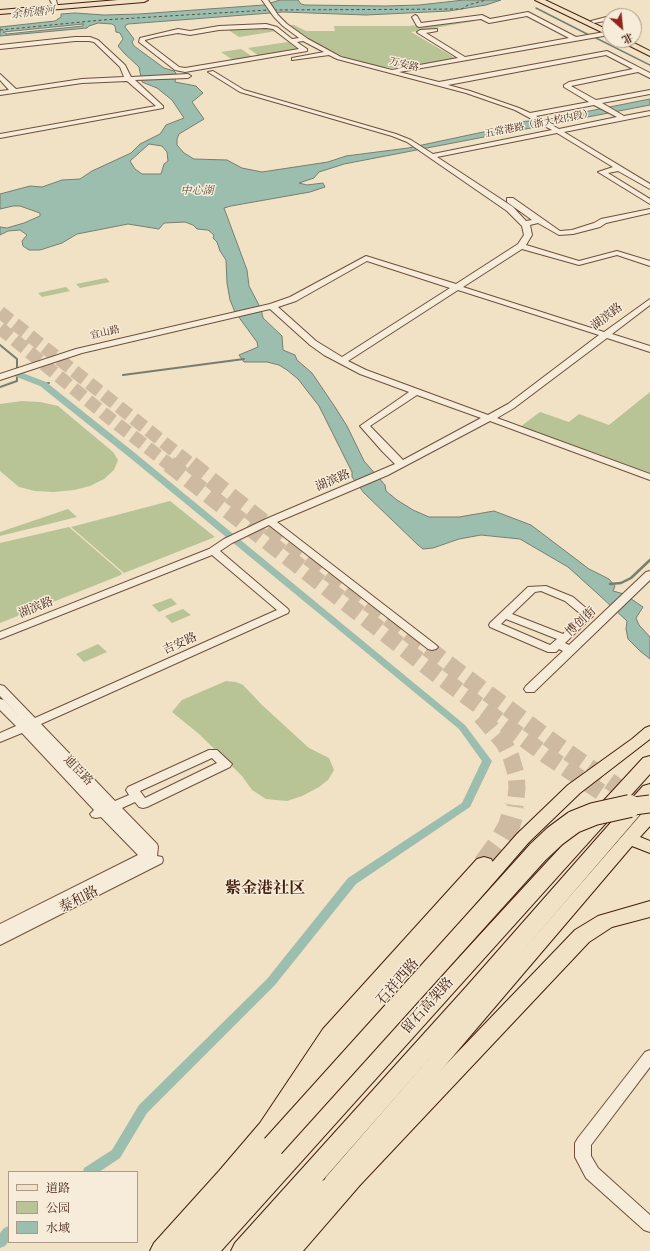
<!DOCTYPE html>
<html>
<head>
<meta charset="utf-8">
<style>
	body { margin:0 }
	#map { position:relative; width:650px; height:1251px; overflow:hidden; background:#f1e1c5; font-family:Alegreya,"Noto Serif SC",serif }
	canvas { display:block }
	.legend { position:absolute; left:8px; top:1171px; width:130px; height:72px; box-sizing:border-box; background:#f6ecd9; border:1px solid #ae9a89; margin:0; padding:5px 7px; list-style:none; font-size:12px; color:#421f10 }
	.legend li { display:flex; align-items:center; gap:8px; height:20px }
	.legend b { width:20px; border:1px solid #ae9a89 }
	.north { position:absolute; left:602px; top:8px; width:40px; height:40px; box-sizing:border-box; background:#f6ecd9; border:1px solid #ae9a89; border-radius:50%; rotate:153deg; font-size:11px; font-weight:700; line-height:16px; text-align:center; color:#421f10 }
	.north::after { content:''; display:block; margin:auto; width:14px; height:18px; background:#8f2418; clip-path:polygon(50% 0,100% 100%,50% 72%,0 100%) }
</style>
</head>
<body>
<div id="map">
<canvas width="650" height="1251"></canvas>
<ul class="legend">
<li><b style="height:5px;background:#f1e1c5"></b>道路</li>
<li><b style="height:11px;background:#b8c396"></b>公园</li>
<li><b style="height:11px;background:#9cbeaf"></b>水域</li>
</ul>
<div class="north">北</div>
</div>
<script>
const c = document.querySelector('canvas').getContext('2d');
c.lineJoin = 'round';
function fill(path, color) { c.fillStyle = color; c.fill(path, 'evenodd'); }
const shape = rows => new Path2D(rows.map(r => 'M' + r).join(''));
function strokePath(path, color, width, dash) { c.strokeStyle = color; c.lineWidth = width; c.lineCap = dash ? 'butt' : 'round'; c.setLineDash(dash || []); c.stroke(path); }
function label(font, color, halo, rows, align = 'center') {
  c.font = font + ' Alegreya,"Noto Serif SC",serif'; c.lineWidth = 3; c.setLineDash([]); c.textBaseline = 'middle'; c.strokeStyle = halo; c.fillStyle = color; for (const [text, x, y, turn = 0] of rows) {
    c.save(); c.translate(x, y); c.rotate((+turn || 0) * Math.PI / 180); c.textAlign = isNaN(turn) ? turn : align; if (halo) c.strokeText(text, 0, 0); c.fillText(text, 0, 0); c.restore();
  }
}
fill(shape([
	[472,20,475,21,411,32,457,59,393,68,382,67,346,58,314,42,289,25,294,25,306,31,335,31,334,26,408,26],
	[265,27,272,28,277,31,239,37,227,29],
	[288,42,297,49,259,56,248,48],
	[241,49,253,57,233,60,221,52],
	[106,278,110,282,80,288,76,284],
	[66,287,70,291,42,297,38,293],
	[650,392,650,473,520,427,540,412,569,422,579,414,609,425],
	[22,401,40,402,58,406,113,452,118,460,114,470,104,479,90,486,74,490,54,492,35,491,19,487,0,471,0,404],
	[170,501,215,537,124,573,71,527],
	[68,509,77,517,0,536,0,532],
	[69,527,122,573,121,575,0,623,0,543],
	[171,598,177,604,159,612,152,605],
	[183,609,191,615,172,623,165,616],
	[98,644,107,652,84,662,76,654],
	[226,681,236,682,243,685,262,705,309,748,329,758,334,770,328,780,319,787,302,796,287,801,266,799,252,790,242,776,199,734,172,712,182,700]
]), '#b8c396');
const water = shape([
	[280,0,298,0,301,4,305,5,386,6,419,5,464,0,501,0,486,5,449,11,366,15,283,12,128,24,125,26,125,27,134,39,132,42,134,46,164,68,174,71,176,73,175,82,196,86,203,93,192,102,204,119,179,134,177,139,177,145,184,153,194,159,227,160,242,168,262,172,328,162,346,156,408,148,516,125,520,122,554,118,650,99,650,105,344,164,319,172,314,178,299,183,307,185,323,183,325,187,310,192,231,206,224,208,247,270,249,286,261,309,263,318,282,336,283,350,295,355,297,360,312,373,335,407,347,426,364,461,385,485,386,491,397,500,413,510,429,517,459,517,494,511,531,525,589,569,609,579,615,586,613,591,624,594,643,607,636,618,639,625,650,637,650,659,640,651,628,639,626,629,627,621,598,594,568,567,520,539,481,535,459,539,433,548,423,549,418,545,364,493,352,477,352,472,319,406,298,379,287,370,279,365,267,362,244,362,239,355,258,347,257,342,235,312,230,300,227,283,226,260,220,251,217,242,213,238,214,235,208,230,197,229,193,225,185,222,164,223,159,229,128,224,77,234,62,243,40,250,29,250,23,246,22,241,27,235,20,230,8,231,0,235,0,227,7,228,24,223,40,216,40,213,20,206,13,206,0,209,0,194,30,186,42,187,62,180,80,179,92,171,131,153,140,144,160,134,166,125,184,118,172,100,157,88,142,82,139,67,124,53,118,46,123,39,120,33,116,32,115,26,112,24,98,23,89,26,87,28,0,36,0,27,55,21,61,17,61,14,75,13,104,15,139,14,264,5,280,0],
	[83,24,83,26,7,34,3,32,83,24],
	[149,144,162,146,167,152,168,161,164,164,161,174,142,174,135,169,130,161,149,144]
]);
fill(water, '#9cbeaf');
strokePath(water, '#787e6f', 1);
strokePath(shape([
	[536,8,589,35],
	[594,37,650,65]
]), '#787e6f', 1.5);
strokePath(shape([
	[0,345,17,359,17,368],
	[123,375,244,359],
	[43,384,49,383],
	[0,387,17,381,17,374]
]), '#787e6f', 2);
strokePath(shape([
	[610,584,621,583,631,578,650,560]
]), '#787e6f', 2.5);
fill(shape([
	[14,372,20,372,46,382,135,453,465,725,492,761,470,807,356,884,275,985,147,1113,120,1158,99,1172,83,1172,84,1168,112,1150,139,1105,267,979,348,878,462,803,482,761,459,729,129,457,40,386,14,376,14,372],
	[9,1226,9,1241,5,1246,0,1248,0,1233,4,1228,9,1226]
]), '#9cbeaf');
strokePath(shape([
	[274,10,462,9,468,5,486,0],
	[0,30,102,20,269,10]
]), '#5d4f40', 1, [3, 2.5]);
strokePath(shape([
	[0,312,192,465],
	[0,328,107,416,170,465]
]), '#cebaa1', 13, [13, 6]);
strokePath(shape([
	[169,464,439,676,546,755,623,807],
	[191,464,282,537,455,669,556,744,635,799],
	[481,716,504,743,511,757,516,774,517,788,515,807]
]), '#cebaa1', 17, [17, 8]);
strokePath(shape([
	[622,806,650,825],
	[484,864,498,845,509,826,515,806]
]), '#cebaa1', 22, [22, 11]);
const minor = shape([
	[50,0,56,0,58,8,54,8,50,0],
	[262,0,268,0,278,15,287,24,308,39,341,57,392,70,458,58,418,33,417,32,420,30,437,29,437,31,426,33,465,57,569,38,527,16,489,23,481,19,419,27,417,26,412,17,415,15,417,16,421,23,482,15,490,19,528,12,576,37,610,31,609,35,399,72,439,82,607,51,650,73,650,78,638,72,571,86,596,100,650,90,650,94,602,103,624,116,650,111,650,115,564,132,650,184,650,189,618,171,608,173,650,199,650,204,598,172,613,167,557,133,437,157,513,207,526,221,532,220,507,202,507,198,513,198,560,231,572,230,594,223,601,219,650,209,650,213,606,223,600,227,573,234,559,235,538,223,530,225,532,235,526,245,579,261,617,251,650,261,650,266,617,255,579,265,522,249,463,287,604,332,650,299,650,305,612,334,650,346,650,352,607,338,514,408,497,418,650,474,650,480,490,421,388,475,277,522,436,645,438,647,436,649,432,650,428,649,269,525,232,543,220,551,288,609,289,611,288,613,41,724,115,801,129,795,126,790,128,787,209,750,217,750,232,764,230,767,147,807,143,808,139,807,135,802,122,808,157,844,158,847,157,856,162,857,163,860,162,863,0,945,0,924,138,855,101,817,96,818,92,817,90,814,94,810,22,733,0,742,0,733,16,726,0,710,0,699,4,700,25,722,0,696,0,685,4,686,35,718,277,610,212,555,0,639,0,632,209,549,224,539,266,519,395,464,382,451,360,426,409,392,360,374,324,355,310,345,270,309,82,353,0,380,0,374,76,349,270,304,290,297,366,256,456,284,518,244,524,235,522,226,507,211,407,142,392,136,240,92,208,72,213,71,244,90,396,134,411,140,433,154,552,130,515,110,466,93,337,59,329,55,292,60,292,58,324,52,303,41,297,42,307,49,307,51,185,72,175,70,139,42,140,38,178,29,190,31,219,26,266,24,277,27,292,39,299,38,283,26,274,17,262,0],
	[266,28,273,29,299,49,185,68,179,67,145,41,145,40,156,37,178,33,190,35,219,30,266,28],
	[606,55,633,69,569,82,564,85,564,87,589,102,530,113,519,108,470,91,448,85,606,55],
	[594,105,617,117,559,129,536,116,594,105],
	[367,261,450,288,342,357,316,341,278,307,296,301,367,261],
	[458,290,599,335,508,404,488,415,366,370,348,361,458,290],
	[417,395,481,418,403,460,370,426,417,395],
	[212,758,217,763,145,798,140,791,212,758],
	[629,13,631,14,631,16,618,16,629,13],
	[610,16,610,20,594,23,591,21,610,16],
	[75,37,90,37,98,40,125,65,131,77,188,74,191,76,188,78,135,80,163,106,163,108,0,138,0,134,156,106,127,81,82,83,0,95,0,91,9,90,0,80,0,74,16,89,82,79,124,77,120,67,94,42,89,41,75,41,0,49,0,45,75,37],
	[650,571,650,580,534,692,526,692,524,689,526,686,563,651,559,649,556,652,548,652,490,627,489,625,490,623,528,587,546,586,573,597,594,615,565,643,569,645,646,572,650,571],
	[541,591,565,601,582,615,563,634,512,614,535,592,541,591],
	[506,619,557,639,550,645,501,624,506,619],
	[650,1050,650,1067,591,1145,591,1156,598,1168,650,1215,650,1232,644,1230,586,1178,575,1157,575,1143,578,1138,645,1052,650,1050]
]);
const major = shape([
	[118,0,148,0,144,2,0,14,0,10,118,0],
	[535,0,545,0,610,31,610,36,535,0],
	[618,40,628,40,650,51,650,56,618,40],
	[650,726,650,739,580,793,529,842,312,1093,305,1096,298,1093,296,1088,298,1083,517,834,568,785,632,739,645,728,650,726],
	[650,809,650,826,640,837,650,841,650,853,632,846,340,1189,333,1192,326,1189,323,1183,326,1177,644,811,650,809]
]);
const highway = shape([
	[650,756,650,774,221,1251,150,1251,154,1243,219,1171,260,1123,323,1029,477,859,484,857,491,859,494,864,339,1041,276,1137,281,1139,284,1147,643,758,650,756],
	[650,784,650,803,482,999,322,1181,328,1178,334,1181,575,930,598,916,650,901,650,917,612,927,589,942,360,1185,303,1251,231,1251,235,1243,466,987,643,786,650,784]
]);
strokePath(minor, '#6e503d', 2);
strokePath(major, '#421f10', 2);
strokePath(highway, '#421f10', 2);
fill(minor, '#f6ecd9');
fill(major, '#f1e1c5');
fill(highway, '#f1e1c5');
const highwayBridgeFar1 = shape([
	[626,807,650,804]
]);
const highwayBridge = shape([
	[273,1146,538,852,555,836,574,822,594,814,630,806]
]);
strokePath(highwayBridgeFar1, '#421f10', 19, []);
strokePath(highwayBridge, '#421f10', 24, []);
strokePath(highwayBridgeFar1, '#f1e1c5', 17);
strokePath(highwayBridge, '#f1e1c5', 22);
label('10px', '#421f10', '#f6ecd9', [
	["万安路",404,65,14],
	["五常港路（浙大校内段）",539,124,-11],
	["宜山路",105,333,-13]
]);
label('italic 11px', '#5d4f40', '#f6ecd9', [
	["余杭塘河",33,13,-6],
	["中心湖",197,191]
]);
label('12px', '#421f10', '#f6ecd9', [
	["湖滨路",607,317,-37],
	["湖滨路",333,481,-23],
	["湖滨路",36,608,-22],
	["博创街",581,622,-43],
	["吉安路",180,644,-24],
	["迪臣路",78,771,46]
]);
label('14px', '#421f10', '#f6ecd9', [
	["泰和路",79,900,-27],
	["石祥西路",398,982,-49],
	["留石高架路",428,1006,-48]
]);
label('bold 16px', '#421f10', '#f6ecd9', [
	["紫金港社区",265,889]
]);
</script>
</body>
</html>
